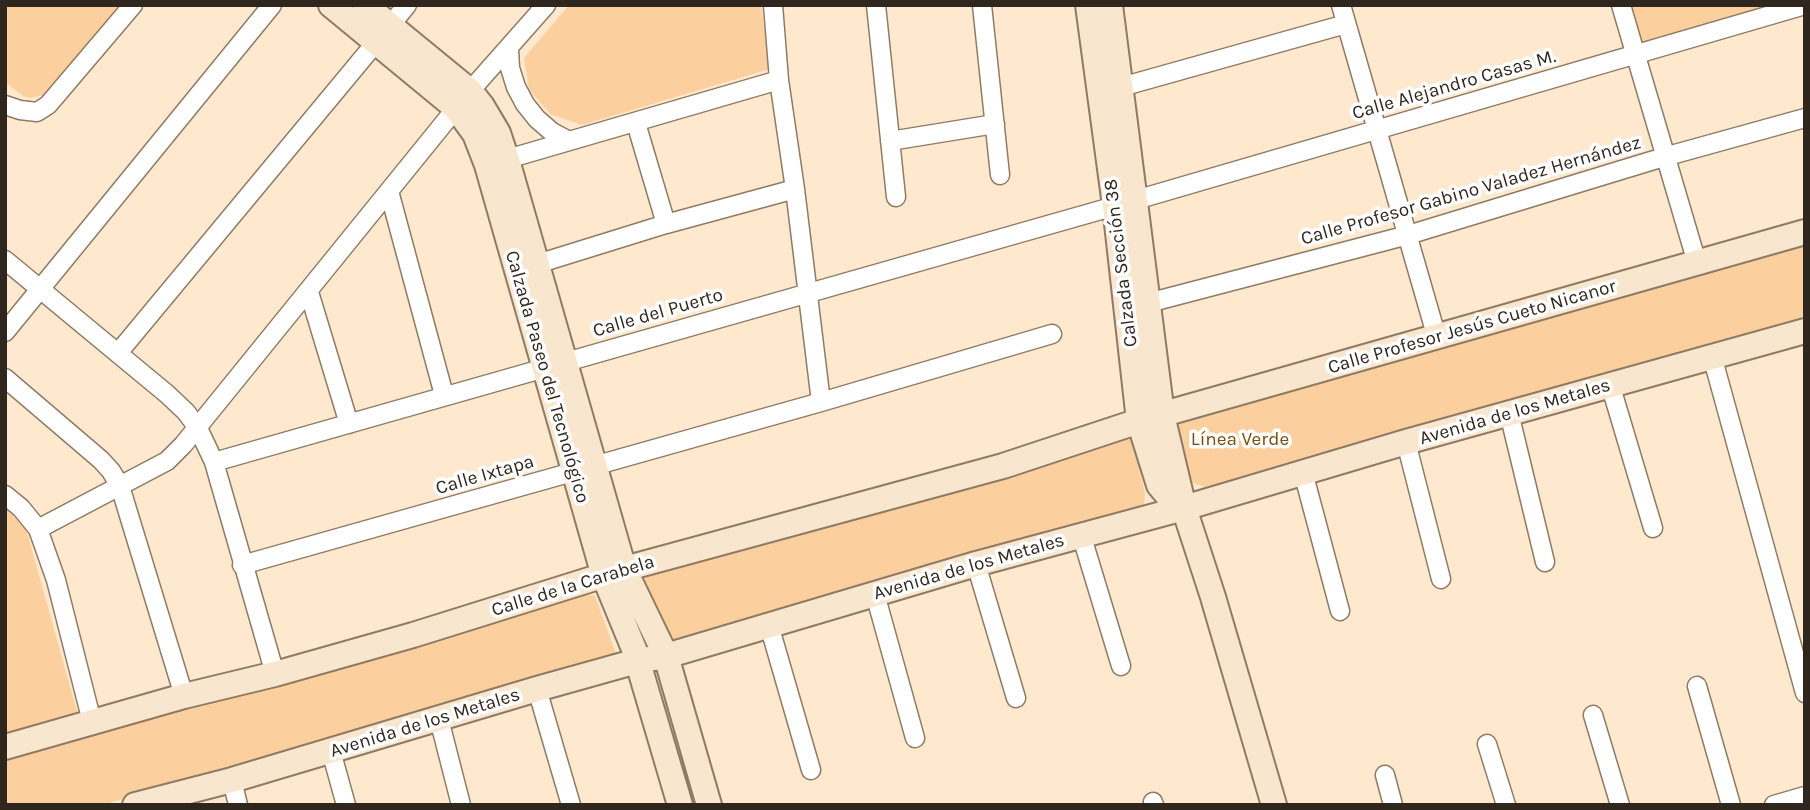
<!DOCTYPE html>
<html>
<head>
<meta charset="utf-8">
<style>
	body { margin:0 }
	#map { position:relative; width:1810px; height:810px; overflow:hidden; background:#fee8ce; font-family:Karla,sans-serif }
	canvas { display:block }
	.frame { position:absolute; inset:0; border:7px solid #2f271d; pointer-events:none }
</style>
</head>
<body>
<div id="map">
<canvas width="1810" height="810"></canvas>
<div class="frame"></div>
</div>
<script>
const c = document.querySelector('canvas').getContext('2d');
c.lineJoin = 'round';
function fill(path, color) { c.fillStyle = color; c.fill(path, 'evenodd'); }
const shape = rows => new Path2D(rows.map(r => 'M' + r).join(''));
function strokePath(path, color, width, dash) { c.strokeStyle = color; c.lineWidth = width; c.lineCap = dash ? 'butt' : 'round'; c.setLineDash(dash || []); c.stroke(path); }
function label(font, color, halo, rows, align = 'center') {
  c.font = font + ' Karla,sans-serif'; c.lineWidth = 7; c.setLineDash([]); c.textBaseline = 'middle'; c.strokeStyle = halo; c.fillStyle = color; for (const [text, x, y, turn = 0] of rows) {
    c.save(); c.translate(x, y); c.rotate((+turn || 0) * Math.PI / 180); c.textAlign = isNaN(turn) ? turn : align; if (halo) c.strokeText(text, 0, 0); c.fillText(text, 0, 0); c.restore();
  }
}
fill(shape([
	[5,5,122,5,47,94,31,98,23,96,5,82],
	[569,5,761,5,770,69,582,125,550,114,529,89,524,58],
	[1631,5,1777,5,1640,42],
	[1805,239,1805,322,1213,490,1193,483,1186,473,1169,418],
	[1128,436,1133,441,1145,493,1144,504,1140,509,679,645,666,630,636,576],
	[5,509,25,525,78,715,5,735],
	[585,593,595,596,618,659,102,805,5,805,5,756]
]), '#fbd09e');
const street = shape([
	[773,5,779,80,795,189,821,402],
	[876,5,896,197],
	[982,5,1000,175],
	[1341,5,1437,338],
	[1621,5,1697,263],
	[509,49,510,68,516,87,525,104,537,119,552,132,569,141],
	[1121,87,1346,24],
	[5,105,20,110,37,112,48,105,133,5],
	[636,123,666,224],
	[890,141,995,124],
	[497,162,779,80],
	[389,191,444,395],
	[5,260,167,394,186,412,198,428,214,462,275,674],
	[537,264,666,224,795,189],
	[309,292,349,424],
	[1148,303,1408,235,1664,157,1805,118],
	[5,332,272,5],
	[118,353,407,5],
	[1712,356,1805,693],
	[5,378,101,460,111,471,120,486,184,696],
	[1610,384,1653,528],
	[1509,413,1545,562],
	[1406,442,1441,579],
	[214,462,1115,206,1805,5],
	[1303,472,1340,611],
	[5,495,21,508,38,529,56,580,92,722],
	[38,529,167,461,183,445,470,91,546,5],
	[1081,534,1121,666],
	[976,564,1016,698],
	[242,565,821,402,1052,334],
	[875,594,915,738],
	[769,625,811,770],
	[1697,686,1731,805],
	[537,689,571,805],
	[1593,715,1620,805],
	[439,719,461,805],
	[1487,744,1506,805],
	[331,751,346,805],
	[1385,775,1393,805],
	[232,780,238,805],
	[1153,802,1154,805],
	[1774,805,1805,796]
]);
const secondary = shape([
	[331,5,456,108,475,134,487,165,604,576,634,649,680,805],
	[365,5,470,91,482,106,498,133,507,160,624,569,666,656,709,805],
	[1088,5,1115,206,1139,421,1159,485,1169,497,1184,508],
	[1110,5,1162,415,1184,508,1213,597,1274,805],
	[5,747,184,696,275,674,413,635,624,569,1003,466,1139,421,1805,232],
	[135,805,232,780,537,689,637,661,666,656,976,564,1184,508,1406,442,1805,331]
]);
strokePath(street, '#8f7b64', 21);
strokePath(secondary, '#8f7b64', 28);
strokePath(street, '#fff', 18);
strokePath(secondary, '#f9e6ce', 24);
label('19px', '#2f271d', '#fff', [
	["Calle Alejandro Casas M.",1454,85,-16],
	["Calle Profesor Gabino Valadez Hernández",1471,191,-16],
	["Calzada Sección 38",1121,263,-97],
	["Calle del Puerto",658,313,-16],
	["Calle Profesor Jesús Cueto Nicanor",1472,327,-16],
	["Calzada Paseo del Tecnológico",547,377,74],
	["Avenida de los Metales",1515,412,-16],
	["Calle Ixtapa",485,475,-16],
	["Avenida de los Metales",969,567,-16],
	["Calle de la Carabela",573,586,-17],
	["Avenida de los Metales",425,723,-17]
]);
label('19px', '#794d08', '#fff', [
	["Línea Verde",1240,440]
]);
</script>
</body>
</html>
